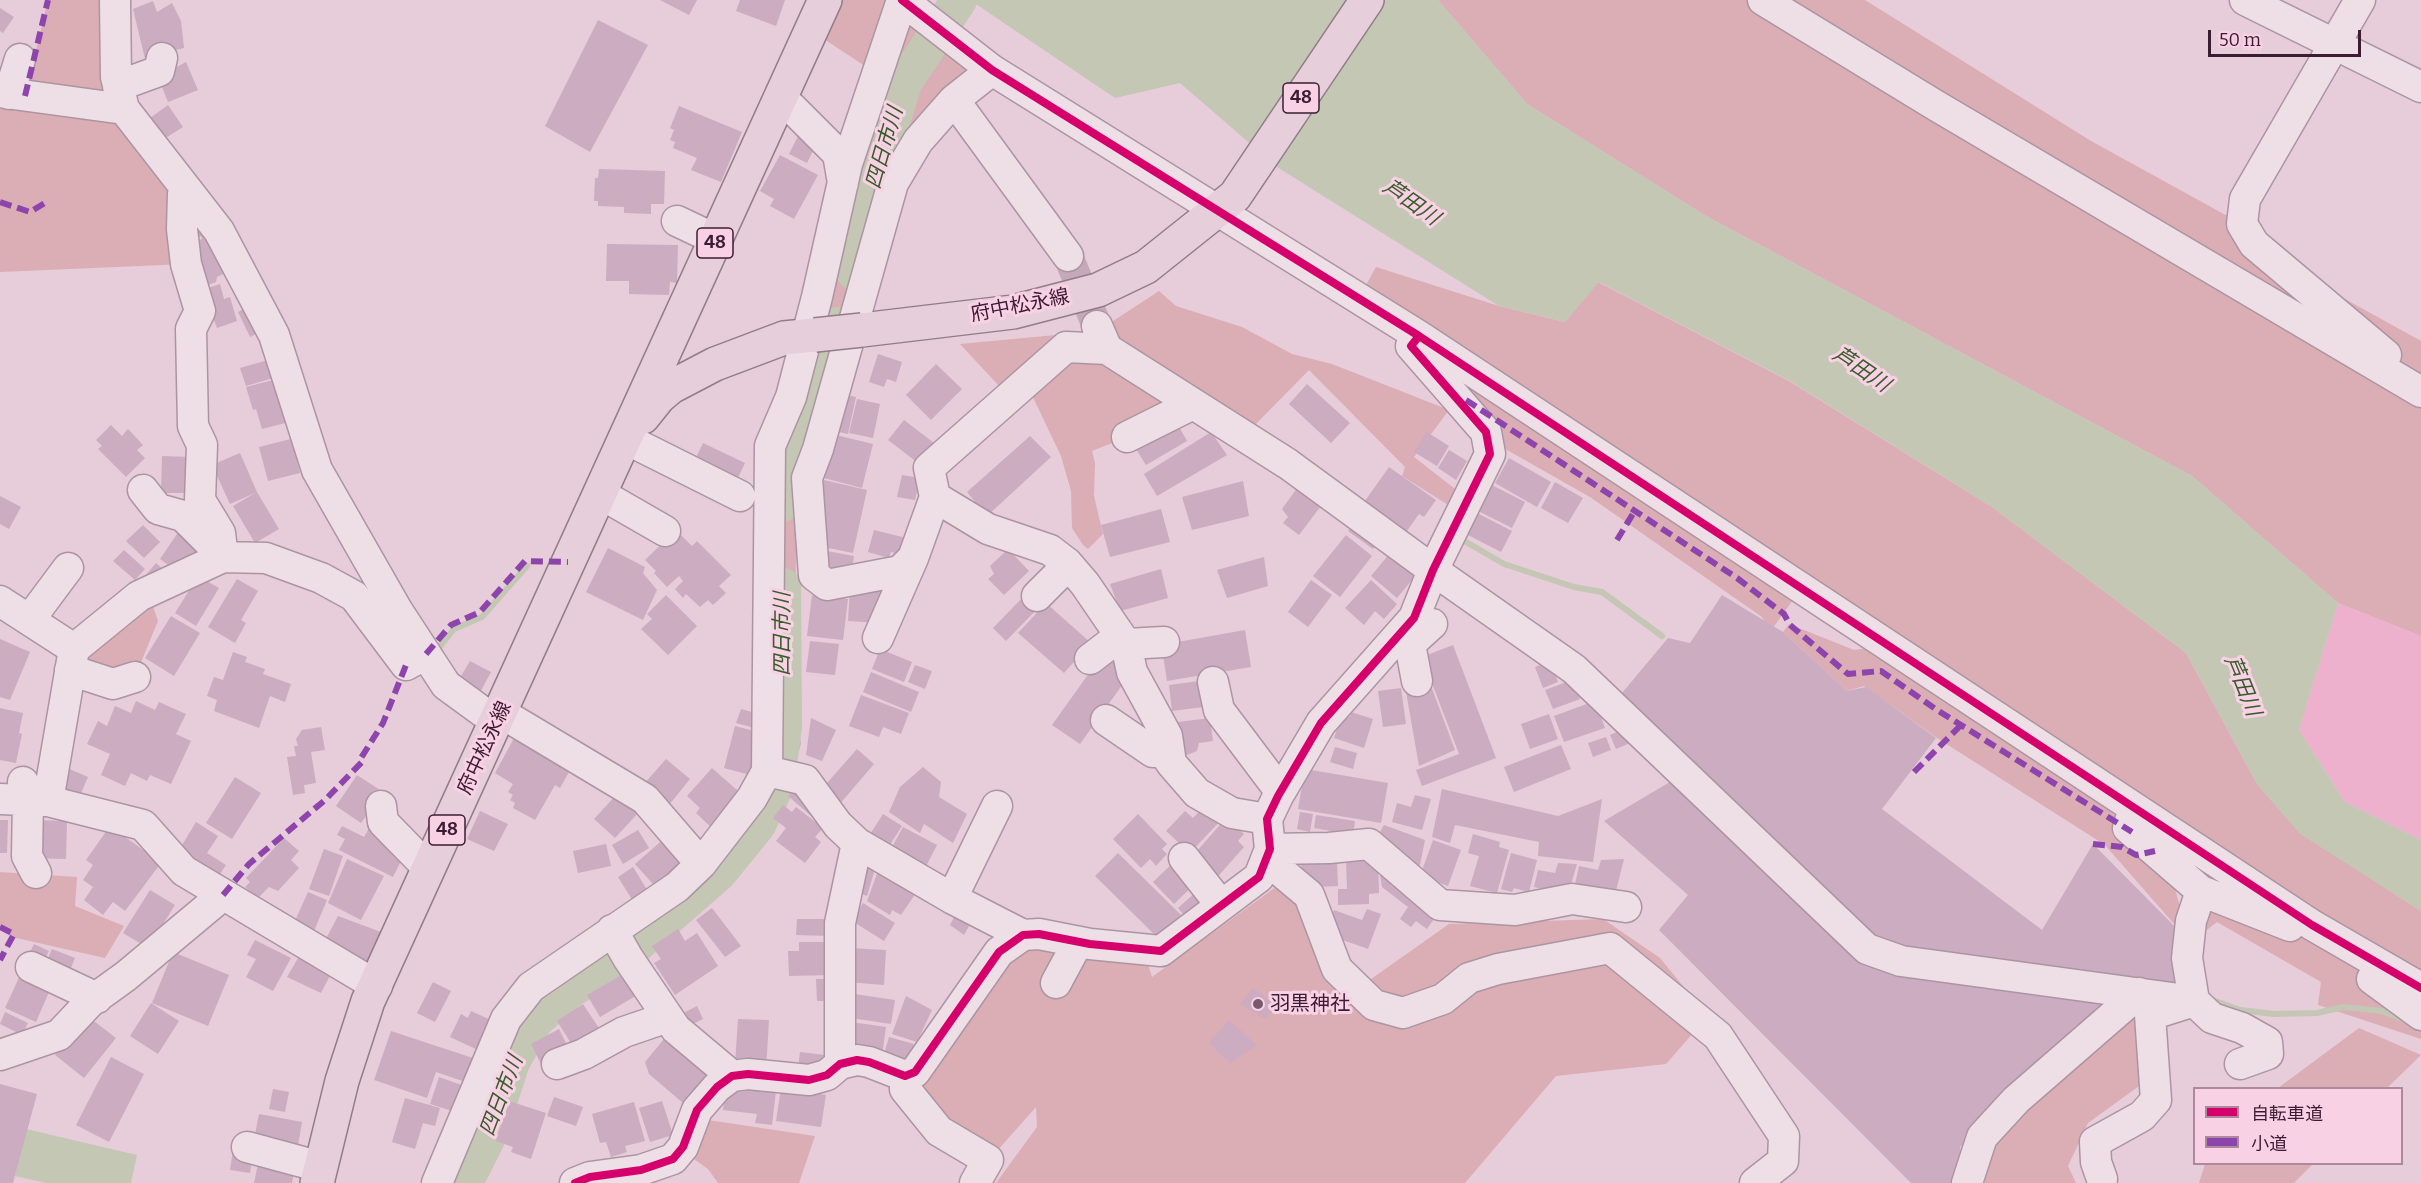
<!DOCTYPE html>
<html>
<head>
<meta charset="utf-8">
<style>
	body { margin:0 }
	#map { position:relative; width:2421px; height:1183px; overflow:hidden; background:#e7ccd9; font-family:Bitter,"Noto Sans JP",serif }
	canvas { display:block }
	.legend { position:absolute; left:2193px; top:1087px; width:210px; height:78px; box-sizing:border-box; background:#f9d1e5; border:2px solid #ad899e; margin:0; padding:8px 10px; list-style:none; font-size:18px; color:#3c1c33 }
	.legend li { display:flex; align-items:center; gap:12px; height:30px }
	.legend b { width:30px; border:2px solid #ad899e }
	.scale { position:absolute; left:2208px; top:30px; width:153px; height:27px; box-sizing:border-box; border:3px solid #3c1c33; border-top:0; padding-left:8px; font-size:18px; line-height:21px; white-space:nowrap; color:#3c1c33; -webkit-text-stroke:4px #f9d1e5; paint-order:stroke }
</style>
</head>
<body>
<div id="map">
<canvas width="2421" height="1183"></canvas>
<ul class="legend">
<li><b style="height:8px;background:#d6006c"></b>自転車道</li>
<li><b style="height:8px;background:#8e44ad"></b>小道</li>
</ul>
<div class="scale">50 m</div>
</div>
<script>
const c = document.querySelector('canvas').getContext('2d');
c.lineJoin = 'round';
function fill(path, color) { c.fillStyle = color; c.fill(path, 'evenodd'); }
const shape = rows => new Path2D(rows.map(r => 'M' + r).join(''));
function strokePath(path, color, width, dash) { c.strokeStyle = color; c.lineWidth = width; c.lineCap = dash ? 'butt' : 'round'; c.setLineDash(dash || []); c.stroke(path); }
function label(font, color, halo, rows, align = 'center') {
  c.font = font + ' Bitter,"Noto Sans JP",serif'; c.lineWidth = 6; c.setLineDash([]); c.textBaseline = 'middle'; c.strokeStyle = halo; c.fillStyle = color; for (const [text, x, y, turn = 0] of rows) {
    c.save(); c.translate(x, y); c.rotate((+turn || 0) * Math.PI / 180); c.textAlign = isNaN(turn) ? turn : align; if (halo) c.strokeText(text, 0, 0); c.fillText(text, 0, 0); c.restore();
  }
}
fill(shape([
	[48,0,115,0,116,77,179,178,186,264,0,272,0,92,25,96],
	[841,0,902,0,992,70,918,141,800,470,796,550,795,697,801,744,791,776,761,837,710,899,656,941,633,967,575,997,542,1031,509,1016,612,930,752,798,772,466,877,74,824,39],
	[1438,0,1747,0,2047,182,2421,402,2421,636,2338,603,2192,476,1706,216,1527,104],
	[1786,0,1865,0,2091,141,2231,218,2250,225,2336,294,2421,341,2421,381],
	[1376,267,1499,306,1565,322,1598,282,1789,381,1992,507,2186,653,2257,784,2300,833,2421,911,2421,987,1365,287],
	[1159,291,1176,306,1242,327,1292,354,1332,364,1449,410,1414,457,1468,499,1461,513,1402,476,1405,467,1309,370,1251,429,1118,344,1110,323],
	[1077,333,1001,388,960,344],
	[1107,356,1188,402,1127,437,1092,451,1095,463,1094,496,1103,534,1088,549,1083,545,1072,528,1071,491,1061,456,1031,393,1068,357],
	[1435,357,1795,597,1770,632,1762,617,1590,497,1500,446],
	[148,592,158,621,139,667,115,679,82,657],
	[1789,624,1854,650,1887,645,2096,797,2132,832,2312,925,2421,1015,2421,1039,2318,1005,2321,982,2217,922,2199,936,2201,891,2174,885,2189,941,2105,845,1937,738,1864,686,1847,691,1783,632],
	[0,872,77,877,75,906,124,926,105,958,12,937,0,930],
	[1288,878,1347,996,1449,924,1603,919,1660,958,1691,996,1701,1024,1666,1064,1556,1076,1465,1183,996,1183,1037,1127,1036,1107,988,1161,939,1131,915,1072,1023,935,1143,949,1152,977],
	[2135,1007,2146,1081,2088,1123,2068,1166,2076,1183,1981,1183,1977,1163,2020,1106],
	[2359,1028,2421,1055,2387,1088,2278,1088],
	[701,1119,815,1136,799,1183,718,1183,708,1169,687,1154],
	[2205,1164,2313,1164,2294,1183,2199,1183]
]), '#dbadb5');
fill(shape([
	[2338,603,2421,636,2421,840,2345,802,2299,730]
]), '#edb0cd');
fill(shape([
	[970,0,1438,0,1527,104,1706,216,2192,476,2338,603,2299,730,2345,802,2421,840,2421,911,2300,834,2257,784,2186,653,1992,507,1790,381,1599,282,1565,322,1499,306,1277,167,1180,83,1115,98],
	[26,1129,137,1155,131,1183,46,1183,15,1176]
]), '#c3c7b4');
strokePath(shape([
	[1461,539,1504,564,1574,587,1602,592,1662,636],
	[434,654,454,629,482,617,527,566],
	[2207,998,2240,1010,2274,1014,2317,1013,2343,1007,2382,1011,2407,1021]
]), '#c3c7b4', 6);
strokePath(shape([
	[854,272,872,191,904,83,959,0],
	[782,504,782,462,802,429,825,369,838,325],
	[465,1183,487,1139,512,1062,535,1021,570,990,617,962,719,873,758,825,776,786,784,726,783,586]
]), '#c3c7b4', 36);
fill(shape([
	[660,0,697,0,689,15],
	[740,0,785,0,776,26,736,11],
	[153,1,157,12,172,3,181,21,184,48,161,54,161,52,145,59,133,9],
	[0,8,14,17,3,33,0,31],
	[598,20,648,45,590,152,545,126],
	[186,62,198,90,168,102,158,77],
	[168,105,183,127,164,139,150,118],
	[679,106,742,132,721,182,691,170,697,158,673,148,675,142,670,140,674,130,670,128],
	[800,132,818,141,807,163,789,154],
	[780,155,818,175,794,219,770,206,774,199,760,191],
	[599,169,665,171,664,204,651,204,651,214,624,213,624,207,598,206,598,201,594,201,595,178,598,178],
	[198,210,235,268,217,277,216,282,199,288,187,245,202,239,201,236,190,242],
	[607,244,678,245,677,283,670,282,669,295,629,294,629,281,606,281],
	[220,284,224,299,230,297,237,321,217,328,214,320,208,322,199,291],
	[252,305,264,330,250,337,238,312],
	[878,354,902,362,896,382,887,379,884,387,869,382],
	[275,358,280,376,246,386,240,368],
	[936,364,962,389,931,420,906,395],
	[281,378,293,421,262,429,256,409,253,410,246,387],
	[1307,384,1350,423,1331,443,1289,404],
	[843,394,856,397,848,434,834,431],
	[857,399,880,404,873,438,849,433],
	[1173,416,1187,441,1146,465,1131,441],
	[904,420,934,443,918,463,888,440],
	[111,425,122,436,128,429,143,445,137,450,145,458,126,477,98,449,102,446,96,440],
	[1211,432,1227,455,1157,496,1144,474],
	[1427,432,1449,446,1437,466,1414,452],
	[836,435,873,444,862,488,824,478],
	[1030,436,1051,457,987,516,967,492],
	[291,439,300,473,268,481,259,447],
	[703,443,745,463,735,484,693,464],
	[1449,450,1467,461,1456,480,1438,468],
	[240,453,257,492,279,529,255,543,233,506,255,493,230,504,212,465],
	[162,456,191,457,190,493,161,493],
	[1509,458,1551,482,1537,507,1495,483],
	[1389,467,1436,500,1424,517,1419,514,1404,535,1362,505],
	[902,475,920,478,915,500,897,497],
	[824,480,867,490,853,553,814,545],
	[1243,481,1249,516,1192,530,1182,497],
	[1555,482,1583,498,1568,523,1541,508],
	[1300,484,1324,502,1299,535,1283,523,1288,517,1282,509],
	[1490,484,1525,502,1512,528,1476,510],
	[0,496,21,507,9,529,0,524],
	[1161,509,1170,542,1110,557,1101,525],
	[1477,513,1512,531,1501,552,1466,534],
	[1355,520,1381,538,1373,549,1348,531],
	[143,525,160,542,144,558,126,541],
	[676,530,692,546,697,541,731,575,719,586,726,593,713,605,708,600,700,607,686,594,683,598,675,589,683,581,679,576,667,587,654,573,656,571,645,560],
	[874,530,906,538,902,555,891,552,889,558,868,552],
	[179,531,205,549,178,572,160,559],
	[1346,535,1372,556,1340,597,1313,576],
	[1395,547,1421,569,1397,598,1371,576],
	[608,548,645,567,643,573,657,590,643,620,586,592],
	[1008,549,1029,571,1004,595,988,579,994,574,990,566],
	[124,550,145,569,135,580,113,561],
	[827,551,854,556,851,576,824,571],
	[1264,557,1268,586,1227,598,1217,570],
	[156,563,167,573,156,586,145,576],
	[1161,569,1168,598,1120,611,1110,584],
	[198,576,219,588,196,626,175,613],
	[237,579,258,591,241,620,246,623,235,643,208,627],
	[1311,580,1332,595,1308,627,1288,612],
	[1371,580,1397,604,1384,619,1375,611,1364,625,1345,608],
	[850,588,881,590,879,623,848,621],
	[1026,594,1039,607,1006,641,993,628],
	[666,595,697,626,668,655,641,629,652,619,647,614],
	[812,595,848,599,843,640,807,636],
	[1722,595,1783,632,1847,691,1866,687,1936,738,1882,809,2042,930,2093,844,2189,941,2194,1001,2139,993,1960,1147,1967,1183,1911,1183,1659,930,1688,895,1604,821,1680,776,1612,705,1668,638,1690,643],
	[1046,603,1091,643,1064,673,1018,633],
	[171,616,200,633,174,676,145,658],
	[1245,630,1251,667,1167,681,1163,655,1174,653,1172,643],
	[0,639,30,652,10,700,0,697],
	[810,641,839,644,835,675,806,672],
	[1453,645,1496,758,1422,786,1416,770,1459,754,1422,657],
	[880,649,912,662,904,682,872,669],
	[233,652,247,657,245,662,265,669,263,674,291,684,285,702,270,696,259,728,214,711,217,700,207,696,214,677,223,680],
	[1102,655,1130,674,1080,744,1052,725],
	[470,661,491,672,476,700,454,688],
	[1551,661,1558,682,1543,688,1535,667],
	[915,665,932,671,925,689,908,682],
	[871,672,919,692,911,712,863,692],
	[1428,678,1455,750,1419,766,1405,686],
	[1207,680,1211,706,1172,711,1169,685],
	[1572,680,1580,699,1553,709,1545,690],
	[1401,688,1406,724,1383,727,1378,691],
	[861,695,909,713,901,734,883,727,879,737,849,726],
	[136,701,155,710,159,702,186,714,176,734,191,741,171,784,150,775,147,781,131,773,125,786,101,775,110,754,87,744,98,721,107,726,115,706,131,713],
	[1595,701,1605,728,1564,742,1554,716],
	[0,708,23,713,19,733,22,734,16,763,0,760],
	[741,709,766,716,762,730,736,723],
	[1351,712,1373,719,1364,748,1334,738,1342,714,1350,717],
	[1549,714,1558,739,1530,749,1521,724],
	[811,718,836,730,822,761,806,755],
	[1210,718,1213,741,1199,743,1197,751,1182,757,1178,722],
	[735,726,766,734,754,776,724,768],
	[321,727,325,750,311,752,316,783,304,785,305,793,293,795,287,757,296,756,294,746,298,746,296,739,302,730],
	[1623,729,1630,743,1616,749,1610,735],
	[518,731,574,763,560,788,555,785,535,820,513,808,515,803,510,800,513,795,508,792,513,784,495,773],
	[1606,737,1611,750,1593,757,1588,743],
	[1561,745,1571,769,1514,792,1504,767],
	[1335,747,1357,753,1353,769,1330,762],
	[857,749,874,764,838,806,820,791],
	[666,759,690,779,669,805,644,784],
	[923,767,941,782,939,797,967,814,953,843,924,824,920,833,889,812,900,787],
	[67,768,88,777,78,800,57,791],
	[712,768,746,798,716,832,696,813,700,808,687,796],
	[1305,769,1388,783,1381,823,1298,809],
	[357,775,383,792,361,823,336,806],
	[235,777,261,793,232,839,206,823],
	[796,786,817,821,788,796],
	[1442,789,1558,816,1602,799,1593,862,1538,856,1539,842,1455,825,1450,843,1432,837],
	[618,793,639,812,615,838,594,819],
	[1415,795,1431,799,1422,830,1392,822,1397,803,1411,807],
	[1207,803,1223,818,1190,853,1166,831,1185,811,1193,818],
	[783,805,792,812,796,807,823,828,815,837,821,842,805,863,776,841,786,828,773,818],
	[480,811,508,824,494,851,467,839],
	[1300,812,1313,814,1310,832,1297,829],
	[883,814,902,826,886,851,867,839],
	[1138,814,1167,844,1162,849,1167,854,1156,866,1150,859,1141,868,1113,839],
	[1316,815,1355,821,1353,835,1314,828],
	[1226,818,1244,834,1238,841,1244,847,1214,881,1189,860],
	[0,820,8,820,7,853,0,853],
	[33,820,67,821,66,859,32,858],
	[196,822,218,836,207,853,226,865,216,880,176,855],
	[1384,825,1425,840,1418,875,1376,839],
	[110,826,161,863,125,911,113,902,103,915,84,900,93,887,83,880,93,865,86,860],
	[342,826,364,837,369,828,401,845,395,858,401,861,393,877,339,850,345,839,337,835],
	[903,827,937,845,922,874,887,856],
	[638,830,649,848,623,864,612,845],
	[1473,834,1500,842,1499,847,1509,850,1497,893,1470,886,1479,856,1468,853],
	[666,837,687,868,660,892,635,864],
	[284,838,299,851,291,860,299,868,278,891,269,887,257,899,245,887,250,882,246,878],
	[1433,840,1461,850,1448,886,1420,876],
	[606,844,611,866,578,873,573,851],
	[324,849,343,856,329,896,309,889],
	[861,849,878,859,867,896,851,890],
	[1118,853,1181,915,1158,938,1095,876],
	[1511,853,1537,860,1529,892,1514,888,1512,892,1501,889],
	[1378,858,1379,893,1369,894,1369,904,1338,905,1338,889,1347,889,1346,859],
	[347,859,384,876,361,920,328,903],
	[1177,859,1198,881,1174,904,1153,882],
	[1624,859,1614,899,1574,889,1579,866,1598,870,1601,860],
	[1337,860,1338,886,1317,887,1316,880,1302,881,1301,862],
	[881,863,922,884,901,915,892,910,890,915,867,901],
	[1558,863,1577,864,1568,895,1534,887,1538,870,1555,873],
	[1386,866,1438,913,1427,929,1416,921,1411,927,1400,919,1408,907,1382,887,1380,875],
	[633,867,651,896,636,906,618,877],
	[150,890,175,905,148,948,123,933],
	[1197,891,1211,907,1191,924,1178,908],
	[308,892,327,900,314,931,294,923],
	[863,903,895,923,884,941,852,921],
	[712,908,741,946,725,957,696,920],
	[959,908,973,919,964,935,950,925],
	[1367,909,1381,914,1368,949,1326,934,1334,910,1362,920],
	[338,916,381,932,360,976,319,952],
	[797,919,831,919,831,936,796,935],
	[678,929,685,941,697,933,718,966,675,995,654,963,661,959,652,946],
	[255,940,291,958,273,991,246,977,256,959,247,955],
	[799,942,832,942,832,975,789,976,788,951,799,951],
	[34,944,49,951,42,965,27,958],
	[849,948,886,950,884,985,847,982],
	[52,949,75,958,68,975,45,965],
	[173,952,229,975,208,1026,152,1003],
	[300,955,332,972,321,993,287,977],
	[23,969,53,983,36,1022,5,1008],
	[627,972,639,994,600,1017,587,995],
	[816,979,834,979,834,1001,817,1001],
	[433,982,451,991,435,1022,417,1013],
	[1253,988,1276,1005,1265,1019,1240,1004],
	[848,993,895,1000,891,1024,844,1017],
	[906,996,932,1010,917,1042,892,1034],
	[151,1003,179,1021,158,1054,130,1036],
	[583,1004,599,1028,572,1045,557,1021],
	[697,1006,703,1019,680,1030,674,1018],
	[471,1011,493,1021,480,1051,450,1037,461,1014,468,1018],
	[5,1012,28,1023,22,1035,0,1024],
	[86,1015,116,1038,84,1078,55,1055],
	[738,1019,769,1020,766,1070,735,1064],
	[1229,1020,1257,1045,1230,1063,1209,1043],
	[851,1022,886,1027,882,1056,846,1051],
	[559,1029,570,1051,542,1066,531,1044],
	[391,1031,482,1061,474,1085,436,1072,427,1098,374,1080],
	[669,1033,719,1075,690,1109,649,1074,645,1062],
	[889,1037,914,1044,908,1066,883,1058],
	[800,1052,833,1056,832,1067,798,1068],
	[111,1057,144,1074,109,1142,76,1125],
	[439,1077,470,1088,462,1114,430,1104],
	[0,1084,37,1094,13,1183,0,1183],
	[726,1085,776,1091,772,1125,755,1123,757,1114,723,1110],
	[781,1088,826,1095,821,1127,776,1121],
	[273,1089,289,1092,285,1112,269,1109],
	[554,1097,583,1107,576,1126,547,1116],
	[405,1098,440,1108,435,1126,423,1123,415,1149,392,1142],
	[509,1101,546,1113,531,1159,511,1152,513,1147,496,1141],
	[662,1101,673,1135,650,1142,639,1108],
	[634,1102,645,1141,625,1146,627,1152,611,1157,606,1142,600,1143,592,1114],
	[259,1114,302,1122,297,1152,253,1144],
	[233,1150,253,1153,250,1173,230,1170],
	[259,1159,295,1165,292,1183,254,1183]
]), '#ccacc1');
strokePath(shape([
	[1068,256,1097,326]
]), '#c5a9b8', 30, [30, 15]);
const minor = shape([
	[115,0,116,77,124,109,219,231,274,335,317,470,397,610,446,685,487,715,513,720,645,799,701,864],
	[902,0,992,70,1419,336,2312,925,2421,988],
	[1763,0,1935,105,2421,392],
	[2245,0,2421,87],
	[2360,0,2245,199,2242,224,2254,244,2386,355],
	[992,70,954,100,918,141,893,183,818,449,807,478,814,575,827,585,900,571,913,558,935,497,929,468,1066,347,1107,349],
	[118,86,159,71,162,58],
	[0,92,124,109],
	[9,94,20,59],
	[781,97,838,154,843,183],
	[954,100,1068,256],
	[187,190,183,194,182,229,186,264,200,311,191,329,193,426,202,445,200,500,220,533,223,557],
	[677,221,717,240],
	[1097,326,1107,349,1288,464,1433,570,1574,669,1867,949,1901,961,2194,1001],
	[1127,437,1193,404],
	[624,438,740,496],
	[143,490,158,509,183,516,217,550],
	[599,493,665,531],
	[935,497,988,529,1050,550,1067,563,1085,584,1126,644,1132,672,1167,736,1171,763,1197,793,1232,813,1267,819],
	[1037,596,1068,565],
	[0,601,74,649],
	[30,619,68,568],
	[878,638,913,558],
	[1126,644,1164,642],
	[1090,659,1120,636],
	[70,670,113,684,135,677],
	[1417,681,1410,644,1432,624],
	[1213,682,1219,710,1280,791],
	[1106,720,1153,752,1164,752,1171,763],
	[767,771,805,780,838,825,857,843,953,899,1023,935],
	[23,782,28,800,27,856,36,873],
	[0,799,48,801,143,825,184,871,377,986],
	[48,801,74,649,139,596,223,557,266,558,321,578,354,596,406,665,426,654],
	[381,806,383,822,429,869],
	[2134,808,2128,828,2201,891,2290,926],
	[1270,849,1329,848,1369,844,1440,905,1515,910,1572,899,1626,907],
	[1184,858,1221,905],
	[1266,859,1309,895,1337,969,1374,1005,1403,1013,1443,999,1469,978,1498,969,1610,948,1718,1036,1784,1136,1783,1161,1755,1183],
	[2201,891,2191,921,2187,958,2194,1001,2212,1018,2242,1028,2267,1042,2268,1054,2240,1064],
	[952,898,997,806],
	[612,930,628,958,676,1029,732,1076],
	[31,967,97,998],
	[2372,979,2421,1015],
	[1056,983,1078,942],
	[0,1055,59,1035,90,1002,126,976,223,895],
	[557,1064,584,1054,624,1032,668,1017],
	[840,1064,840,923,857,843],
	[905,1076,905,1089,939,1131,988,1160,975,1183],
	[247,1147,321,1167],
	[2102,1179,2096,1162,2095,1142,2142,1116,2156,1100,2150,1015,2188,1003],
	[437,1183,506,1019,531,987,677,887,701,864,752,798,767,771,770,446,791,397,817,297,847,164,902,0],
	[575,1183,590,1177,641,1170,673,1159,683,1147,697,1110,717,1087,732,1076,748,1074,809,1080,827,1075,840,1064,857,1060,869,1062,905,1076,915,1072,999,952,1023,935,1039,934,1090,944,1161,951,1259,877,1270,849,1267,819,1278,796,1321,723,1414,618,1433,570,1490,454,1486,432,1411,346,1417,339],
	[1967,1183,1982,1137,2016,1100,2139,993]
]);
const major = shape([
	[862,330,1013,312,1098,290,1146,267,1235,196,1367,0],
	[643,417,659,397,671,387,715,364,784,338,815,335],
	[317,1183,342,1081,368,1001,825,0]
]);
strokePath(minor, '#ac95a2', 33);
strokePath(major, '#927c89', 36);
strokePath(minor, '#eedfe6', 30);
strokePath(major, '#e6cfdb', 33);
const majorBridge = shape([
	[815,335,862,330]
]);
strokePath(majorBridge, '#927c89', 36, []);
strokePath(majorBridge, '#e6cfdb', 33);
strokePath(shape([
	[25,96,48,0],
	[0,202,30,212,48,201],
	[1466,400,1737,578,1784,614,1790,625,1848,674,1881,671,1937,710,2132,832],
	[1617,540,1634,512],
	[426,654,451,625,480,612,525,561,568,562],
	[1914,772,1961,725],
	[2093,844,2122,847,2136,855,2155,851],
	[223,895,249,864,325,800,362,762,361,758,383,723,406,665],
	[0,927,14,934,0,960]
]), '#8e44ad', 6, [12, 6]);
strokePath(shape([
	[902,0,992,70,1419,336,2312,925,2421,988],
	[575,1183,590,1177,641,1170,673,1159,683,1147,697,1110,717,1087,732,1076,748,1074,809,1080,827,1075,840,1064,857,1060,869,1062,905,1076,915,1072,999,952,1023,935,1039,934,1090,944,1161,951,1259,877,1270,849,1267,819,1278,796,1321,723,1414,618,1433,570,1490,454,1486,432,1411,346,1419,336]
]), '#d6006c', 8);
for (const [x, y, r, color] of [
	[1258,1004,6,"#785a6d"]
]) { const dot = new Path2D(); dot.arc(x, y, r, 0, 2 * Math.PI); c.fillStyle = color; c.fill(dot); strokePath(dot, '#f9d1e5', 2); }
for (const [x, y, w] of [
	[1301,98,36],
	[715,243,36],
	[447,830,36]
]) { const box = new Path2D(); box.roundRect(x - w / 2, y - 15, w, 30, 4.5); c.fillStyle = '#f9d1e5'; c.fill(box); strokePath(box, '#3c1c33', 1.5); }
label('bold 18px', '#3c1c33', null, [
	["48",1301,98],
	["48",715,243],
	["48",447,830]
]);
label('20px', '#3c1c33', '#f9d1e5', [
	["府中松永線",1020,306,-11],
	["府中松永線",485,748,-65]
]);
label('20px', '#3c1c33', '#f9d1e5', [
	["羽黒神社",1270,1004]
], 'left');
label('italic 21px', '#375e29', '#f9d1e5', [
	["四日市川",885,148,-74],
	["芦田川",1411,203,35],
	["芦田川",1861,370,34],
	["四日市川",783,634,-90],
	["芦田川",2242,686,68],
	["四日市川",502,1096,-69]
]);
</script>
</body>
</html>
